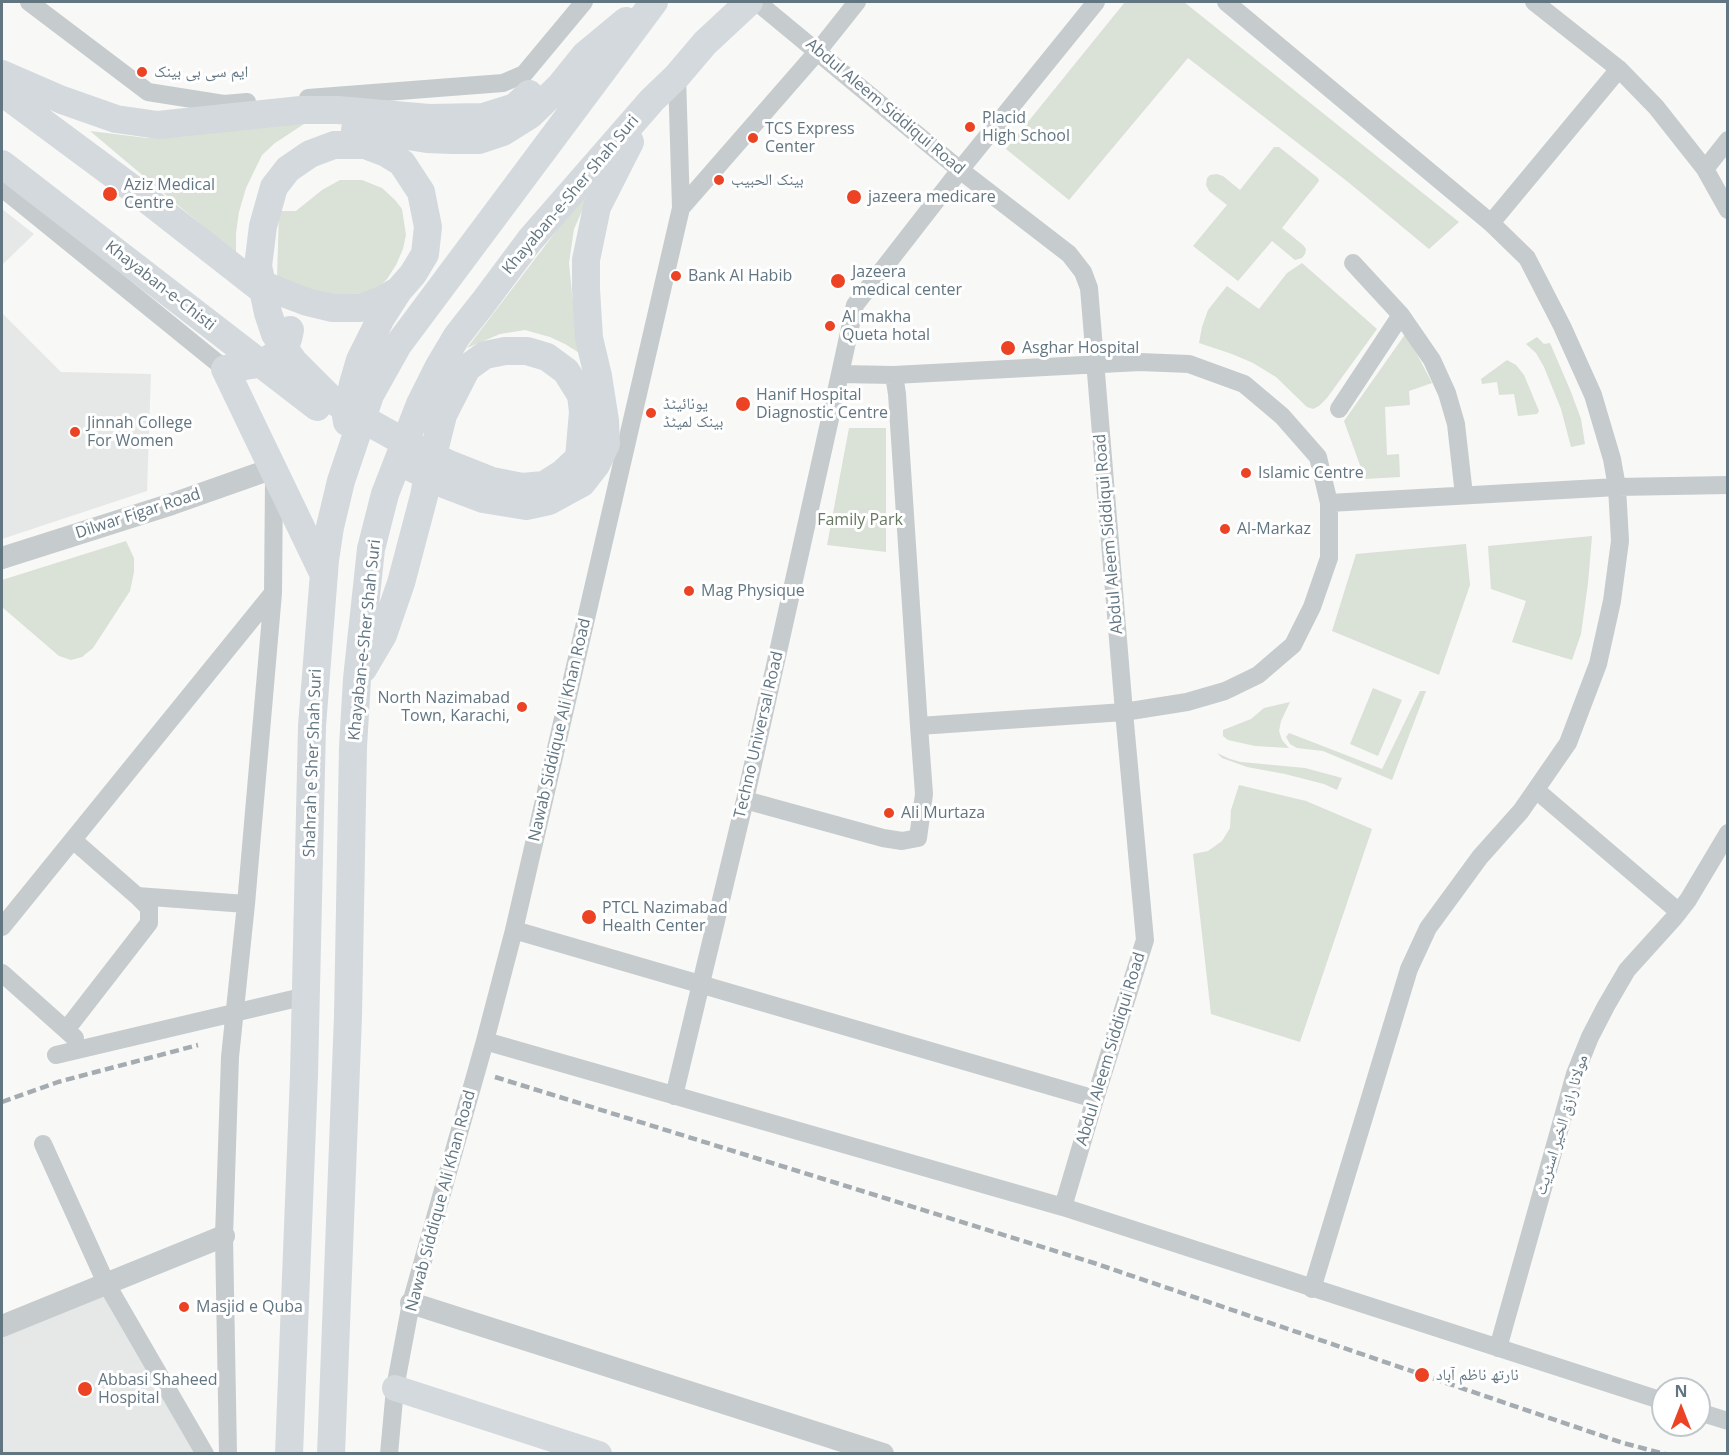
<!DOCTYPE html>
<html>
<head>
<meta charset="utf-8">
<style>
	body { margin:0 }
	#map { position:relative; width:1729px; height:1455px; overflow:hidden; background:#f8f8f6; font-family:"Open Sans",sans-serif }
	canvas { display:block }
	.frame { position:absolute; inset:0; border:3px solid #627682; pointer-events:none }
	.north { position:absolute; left:1651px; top:1377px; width:60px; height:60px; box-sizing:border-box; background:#fff; border:2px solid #c0c8cd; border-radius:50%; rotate:0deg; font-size:16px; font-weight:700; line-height:24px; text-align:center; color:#627682 }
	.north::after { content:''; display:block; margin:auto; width:21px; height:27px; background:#eb4323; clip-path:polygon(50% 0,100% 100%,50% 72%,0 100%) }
</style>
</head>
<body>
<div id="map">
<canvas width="1729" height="1455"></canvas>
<div class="frame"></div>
<div class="north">N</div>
</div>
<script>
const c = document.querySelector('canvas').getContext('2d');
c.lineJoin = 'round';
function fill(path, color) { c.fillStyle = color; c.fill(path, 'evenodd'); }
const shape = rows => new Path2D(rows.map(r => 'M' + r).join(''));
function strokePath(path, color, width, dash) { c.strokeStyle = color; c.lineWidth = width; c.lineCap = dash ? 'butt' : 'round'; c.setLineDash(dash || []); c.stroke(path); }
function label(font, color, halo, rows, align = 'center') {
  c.font = font + ' "Open Sans","Noto Naskh Arabic",sans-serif'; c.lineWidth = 6; c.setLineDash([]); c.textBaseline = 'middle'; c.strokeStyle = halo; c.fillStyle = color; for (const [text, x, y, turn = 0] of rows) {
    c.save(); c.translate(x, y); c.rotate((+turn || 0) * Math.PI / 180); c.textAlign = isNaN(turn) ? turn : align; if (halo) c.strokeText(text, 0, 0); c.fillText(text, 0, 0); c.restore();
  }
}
fill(shape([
	[2,209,34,234,2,265],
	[2,313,61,372,151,374,147,491,2,539],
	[106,1283,205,1454,2,1454,2,1325]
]), '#e6e8e7');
fill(shape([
	[1125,2,1184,2,1459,222,1429,249,1348,182,1188,58,1069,200,1006,149],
	[289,124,304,124,275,143,262,155,246,188,239,212,236,233,236,254,90,131,147,138],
	[1274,147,1279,147,1318,178,1319,181,1282,228,1303,245,1306,249,1305,254,1302,258,1295,260,1272,241,1238,281,1193,246,1227,205,1209,191,1206,185,1207,178,1210,175,1217,174,1223,176,1240,190],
	[596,179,574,229,569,263,572,294,581,354,565,344,550,337,525,330,500,334,467,348],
	[340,180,362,180,382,188,395,200,402,209,406,235,403,249,396,265,387,279,376,290,337,298,277,279,279,211,296,211,322,190],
	[1302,263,1377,329,1327,398,1319,406,1313,409,1307,407,1276,377,1253,363,1232,354,1199,343,1202,327,1208,310,1227,286,1259,309,1287,273],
	[1406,333,1432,383,1409,391,1410,405,1385,407,1387,455,1399,454,1400,477,1365,479,1344,421],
	[1537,337,1544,344,1550,343,1571,392,1581,419,1585,444,1571,447,1561,409,1544,367,1536,353,1526,344],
	[1507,360,1516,365,1524,375,1539,411,1537,414,1518,416,1514,394,1499,395,1497,382,1482,384,1481,379],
	[849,428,886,428,886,552,827,545],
	[1592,536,1588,583,1581,634,1572,660,1512,642,1526,601,1491,589,1488,546],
	[126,541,134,558,134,572,130,591,93,648,82,657,71,660,59,656,2,607,2,580],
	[1466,544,1470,585,1439,675,1332,631,1356,554],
	[1373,688,1402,700,1378,756,1350,744],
	[1420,691,1426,691,1392,780,1323,751,1297,748,1290,744,1286,737,1289,733,1382,769],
	[1290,702,1281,721,1279,731,1282,740,1289,748,1255,746,1228,740,1223,736,1223,730,1251,719,1264,708],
	[1217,753,1230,759,1241,762,1305,768,1342,778,1337,790,1324,784,1285,774,1247,767,1222,758],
	[1239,785,1306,801,1372,829,1300,1042,1211,1014,1193,854,1208,851,1222,841,1230,828,1231,810]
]), '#dae1d6');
strokePath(shape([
	[29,2,148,92,224,104,247,102],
	[757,2,960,170,1069,254,1083,272,1089,288,1124,712,1145,940,1095,1099,1063,1207],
	[1226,2,1491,223,1527,258,1562,326,1593,395,1612,459,1617,487,1620,541,1612,601,1598,664,1568,743,1521,811,1480,857,1428,928,1409,969,1312,1289],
	[1534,2,1619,69,1656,107,1705,169,1728,210],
	[677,76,681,208],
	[308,98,503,83,524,74,584,2],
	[1705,169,1728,140],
	[2,188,225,369],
	[1491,223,1619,69],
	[1353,263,1401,315,1432,360,1447,393,1456,424,1464,495],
	[894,375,840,374,855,305,960,170,1096,2],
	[1339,409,1401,315],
	[1329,503,1617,487,1728,485],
	[1536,790,1679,912],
	[745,800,883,838,902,841,918,838,924,794,919,726,1124,712,1187,702,1225,691,1258,675,1293,645,1312,607,1329,558,1329,503,1318,457,1282,416,1244,384,1189,364,1140,362,894,375,897,394,919,726],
	[137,896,246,904],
	[2,927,273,593],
	[514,930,1095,1099],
	[2,973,75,1038],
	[66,1030,149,923,149,908,137,896,73,840],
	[485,1041,1063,1207,1663,1401],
	[56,1055,306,996],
	[674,1096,745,800,840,374],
	[43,1144,106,1283,205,1454],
	[1498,1348,1575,1074,1590,1037,1606,1006,1627,970,1674,918,1688,900,1728,833],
	[1699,1412,1728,1421],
	[228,1454,224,1236,230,1057,246,904,273,593,274,480],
	[389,1454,395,1388,411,1303,485,1041,514,930,681,208,818,51,857,2]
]), '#c6cbcd', 18);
strokePath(shape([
	[2,558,172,504,274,468],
	[411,1303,883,1454],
	[2,1326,224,1236]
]), '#c6cbcd', 22);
strokePath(shape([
	[395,1388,599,1454]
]), '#d3d9dc', 26);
strokePath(shape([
	[2,74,62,100,116,119,158,125,301,110,338,110,429,118,483,117,515,107,529,94],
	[2,92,141,195,265,292],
	[355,130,370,130,427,139,453,140,479,140,503,132,530,115,560,86,585,55,626,21],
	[2,164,317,407],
	[252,280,278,291,307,302,332,308,360,308,380,301,399,290,413,274,425,254,428,227,421,192,402,163,386,153,365,145,334,145,310,154,288,169,274,187,263,226,258,266,268,313,275,334,294,362,329,397,349,411,397,438,425,453,449,464,492,481,522,487,544,485,563,473,579,458,583,412,581,395,566,371,547,357,527,351,505,351,485,355,467,368,443,415,435,447,429,469,424,496,401,583,383,635,363,669],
	[290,330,288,339,278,353,266,361,252,365,225,369,324,575],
	[347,422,346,416,353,384,360,360,381,318,399,290],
	[412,468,446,485,483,499,526,506,549,501,582,483,596,465,606,444,605,421,598,376,589,338,586,289,586,260,597,207,630,142],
	[289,1454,304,1075,312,726,325,560,330,527,341,481,370,395,398,345,654,2],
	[331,1454,348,1016,353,747,357,679,371,549,385,494,420,404,438,368,457,336,483,303,530,240,652,100,677,76,705,43,749,2]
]), '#d3d9dc', 28);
strokePath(shape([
	[495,1077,1094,1263,1623,1443,1665,1454],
	[2,1102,58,1082,198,1045]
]), '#a4acb1', 4.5, [9, 4.5]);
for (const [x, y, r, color] of [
	[142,72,6,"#eb4323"],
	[970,127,6,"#eb4323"],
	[753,138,6,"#eb4323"],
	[719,180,6,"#eb4323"],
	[110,194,8,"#eb4323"],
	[854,197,8,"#eb4323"],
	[676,276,6,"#eb4323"],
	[838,281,8,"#eb4323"],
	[830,326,6,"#eb4323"],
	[1008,348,8,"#eb4323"],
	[743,404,8,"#eb4323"],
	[651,413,6,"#eb4323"],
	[75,432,6,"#eb4323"],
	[1246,473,6,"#eb4323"],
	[1225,529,6,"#eb4323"],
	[689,591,6,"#eb4323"],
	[522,707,6,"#eb4323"],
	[889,813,6,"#eb4323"],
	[589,917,8,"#eb4323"],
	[184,1307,6,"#eb4323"],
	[1422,1375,8,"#eb4323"],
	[85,1389,8,"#eb4323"]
]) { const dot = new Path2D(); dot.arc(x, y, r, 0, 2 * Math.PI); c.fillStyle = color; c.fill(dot); strokePath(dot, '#fff', 2); }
label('16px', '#627682', '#fff', [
	["ایم سی بی بینک",154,72],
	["Placid",982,118],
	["High School",982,136],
	["TCS Express",765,129],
	["Center",765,147],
	["بينک الحبيب",731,180],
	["Aziz Medical",124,185],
	["Centre",124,203],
	["jazeera medicare",868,197],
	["Jazeera",852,272],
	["medical center",852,290],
	["Bank Al Habib",688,276],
	["Al makha",842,317],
	["Queta hotal",842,335],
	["Asghar Hospital",1022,348],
	["Hanif Hospital",756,395],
	["Diagnostic Centre",756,413],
	["یونائیٹڈ",663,404],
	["بینک لمیٹڈ",663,422],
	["Jinnah College",87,423],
	["For Women",87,441],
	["Islamic Centre",1258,473],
	["Al-Markaz",1237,529],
	["Mag Physique",701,591],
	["North Nazimabad",510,698,"right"],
	["Town, Karachi,",510,716,"right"],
	["Ali Murtaza",901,813],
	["PTCL Nazimabad",602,908],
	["Health Center",602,926],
	["Masjid e Quba",196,1307],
	["نارتھ ناظم آباد",1436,1375],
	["Abbasi Shaheed",98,1380],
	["Hospital",98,1398]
], 'left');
label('16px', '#627682', '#fff', [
	["Abdul Aleem Siddiqui Road",885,107,40],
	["Khayaban-e-Sher Shah Suri",571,195,-50],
	["Khayaban-e-Chisti",160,286,38],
	["Dilwar Figar Road",138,514,-18],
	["Abdul Aleem Siddiqui Road",1109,534,-95],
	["Khayaban-e-Sher Shah Suri",365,640,-84],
	["Nawab Siddique Ali Khan Road",560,730,-77],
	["Techno Universal Road",759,735,-77],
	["Shahrah e Sher Shah Suri",313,763,-88],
	["Abdul Aleem Siddiqui Road",1111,1049,-73],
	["مولانا رازق الخیر اسٹریٹ",1562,1125,-73],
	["Nawab Siddique Ali Khan Road",441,1201,-75]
]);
label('16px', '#677a61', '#fff', [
	["Family Park",860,520]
]);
</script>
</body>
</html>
